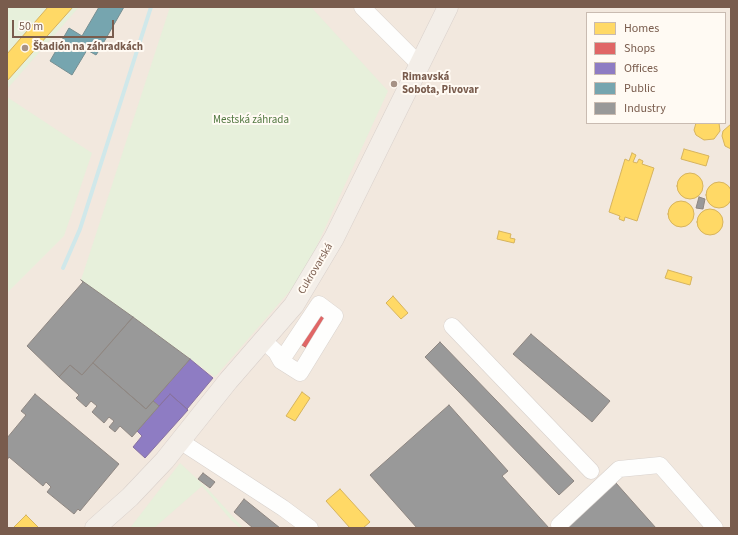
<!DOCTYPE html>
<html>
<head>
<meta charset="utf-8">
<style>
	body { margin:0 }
	#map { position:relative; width:738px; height:535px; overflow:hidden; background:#f9f5f0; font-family:"Source Sans 3",sans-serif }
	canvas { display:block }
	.frame { position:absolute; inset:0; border:8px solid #795c4d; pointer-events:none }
	.legend { position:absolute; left:586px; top:12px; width:140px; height:112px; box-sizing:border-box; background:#fffaf3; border:1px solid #c9bbb1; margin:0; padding:5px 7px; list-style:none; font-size:12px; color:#795c4d }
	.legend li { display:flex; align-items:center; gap:8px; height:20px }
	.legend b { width:20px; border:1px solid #c9bbb1 }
	.scale { position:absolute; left:12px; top:20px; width:102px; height:18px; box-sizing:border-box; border:2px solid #795c4d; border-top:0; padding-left:5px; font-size:12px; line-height:14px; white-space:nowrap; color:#795c4d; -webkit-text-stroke:3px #fffaf3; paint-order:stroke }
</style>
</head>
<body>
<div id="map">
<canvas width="738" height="535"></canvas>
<div class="frame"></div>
<ul class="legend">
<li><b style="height:11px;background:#ffd966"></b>Homes</li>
<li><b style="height:11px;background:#e06666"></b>Shops</li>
<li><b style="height:11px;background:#8e7cc3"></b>Offices</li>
<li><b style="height:11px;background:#76a5af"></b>Public</li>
<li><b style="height:11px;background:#999"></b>Industry</li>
</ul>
<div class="scale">50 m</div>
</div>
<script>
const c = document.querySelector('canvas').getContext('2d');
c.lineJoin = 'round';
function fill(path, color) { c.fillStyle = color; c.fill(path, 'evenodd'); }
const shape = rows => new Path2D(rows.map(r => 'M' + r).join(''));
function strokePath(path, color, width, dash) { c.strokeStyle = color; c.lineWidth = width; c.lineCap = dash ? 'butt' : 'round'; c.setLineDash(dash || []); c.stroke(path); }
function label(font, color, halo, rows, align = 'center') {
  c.font = font + ' "Source Sans 3",sans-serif'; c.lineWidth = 4; c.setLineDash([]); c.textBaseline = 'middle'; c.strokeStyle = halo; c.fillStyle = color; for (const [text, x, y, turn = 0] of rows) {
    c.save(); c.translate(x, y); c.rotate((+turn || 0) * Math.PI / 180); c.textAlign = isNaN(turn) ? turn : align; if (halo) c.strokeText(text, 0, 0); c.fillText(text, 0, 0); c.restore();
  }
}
fill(shape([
	[7,7,731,7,731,528,7,528],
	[587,13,725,13,725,123,587,123]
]), '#f2e8de');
fill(shape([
	[7,7,79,7,7,89],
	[170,7,311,7,388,91,309,263,295,285,215,377,81,280],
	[7,97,92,153,64,236,7,293],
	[180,463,209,490,243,528,240,528,231,520,202,486,154,528,130,528]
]), '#e7f0db');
const homes = shape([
	[48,7,73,7,7,81,7,54,48,7],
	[696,123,719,123,720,131,714,139,704,140,696,135,694,130,696,123],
	[731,124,731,149,725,146,722,136,723,131,731,124],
	[684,149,709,156,706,166,681,159,684,149],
	[632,153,636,155,633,162,637,163,639,159,643,161,642,164,654,168,637,221,625,217,624,221,619,219,620,216,609,212,625,159,629,161,632,153],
	'677 186a13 13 0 1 1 26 0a13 13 0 1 1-26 0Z',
	'706 195a13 13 0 1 1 26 0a13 13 0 1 1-26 0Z',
	'668 214a13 13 0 1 1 26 0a13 13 0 1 1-26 0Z',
	'697 222a13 13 0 1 1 26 0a13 13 0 1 1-26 0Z',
	[499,231,511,234,510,238,515,239,514,243,497,239,499,231],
	[668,270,692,277,690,285,665,278,668,270],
	[393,296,408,313,401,319,386,303,393,296],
	[302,392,310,398,295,421,286,416,302,392],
	[340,489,370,522,363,528,350,528,326,501,340,489],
	[26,515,39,528,13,528,26,515]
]);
fill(homes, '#ffd966');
strokePath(homes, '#d7b45e', 1);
const shops = shape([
	[320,313,330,320,310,350,299,343,320,313]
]);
fill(shops, '#e06666');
strokePath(shops, '#c1635e', 1);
const offices = shape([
	[190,359,213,378,187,409,170,394,159,406,153,401,190,359],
	[170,394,188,410,145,458,133,447,142,436,137,431,170,394]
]);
fill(offices, '#8e7cc3');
strokePath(offices, '#8872a0', 1);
const public = shape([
	[99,7,124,7,101,47,103,48,101,50,100,49,96,55,87,50,72,75,50,61,69,28,82,36,99,7]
]);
fill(public, '#76a5af');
strokePath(public, '#778f92', 1);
const industry = shape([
	[699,197,705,199,703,209,696,208,699,197],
	[81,280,133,317,82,375,70,365,59,377,27,346,83,282,81,280],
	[133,317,190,359,146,409,93,363,133,317],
	[531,334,610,401,592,422,513,354,531,334],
	[440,342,574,481,559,495,425,357,440,342],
	[93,363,146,409,153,401,159,406,132,437,120,426,115,432,109,427,114,421,109,417,104,423,92,412,97,406,91,401,86,407,76,398,79,395,59,377,70,365,82,375,93,363],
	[35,394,119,464,80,511,78,509,74,514,47,492,51,487,46,482,43,486,9,457,7,460,7,438,26,415,21,411,35,394],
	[449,405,508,471,502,476,549,528,417,528,370,475,449,405],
	[203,473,215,482,210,488,198,479,203,473],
	[616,483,656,528,566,528,616,483],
	[244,499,280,528,253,528,234,512,244,499]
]);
fill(industry, '#999');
strokePath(industry, '#8f8782', 1);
strokePath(shape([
	[63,268,80,229,151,7]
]), '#d0e8ea', 4);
const minor = shape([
	[362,7,419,64],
	[452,326,591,471],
	[264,341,276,352,281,361,300,373,335,316,319,304,281,361],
	[180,441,283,508,310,528],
	[559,525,619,469,660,465,715,528]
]);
const major = shape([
	[95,528,130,497,165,460,228,381,294,305,334,238,448,7]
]);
strokePath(minor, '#d9d2cd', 17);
strokePath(major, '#dad1cc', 21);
strokePath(minor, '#fefefd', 16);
strokePath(major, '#f3eee8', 20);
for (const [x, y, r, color] of [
	[25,48,4,"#a69286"],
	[394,84,4,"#a69286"]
]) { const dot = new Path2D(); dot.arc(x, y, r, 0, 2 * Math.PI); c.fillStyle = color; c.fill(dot); strokePath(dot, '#fffaf3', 1.5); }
label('bold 11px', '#795c4d', '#fffaf3', [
	["Štadión na záhradkách",33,48],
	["Rimavská",402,78],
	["Sobota, Pivovar",402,91]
], 'left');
label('11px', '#537942', '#fffaf3', [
	["Mestská záhrada",251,121]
]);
label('11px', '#795c4d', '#fffaf3', [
	["Cukrovarská",316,269,-59]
]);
</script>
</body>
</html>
